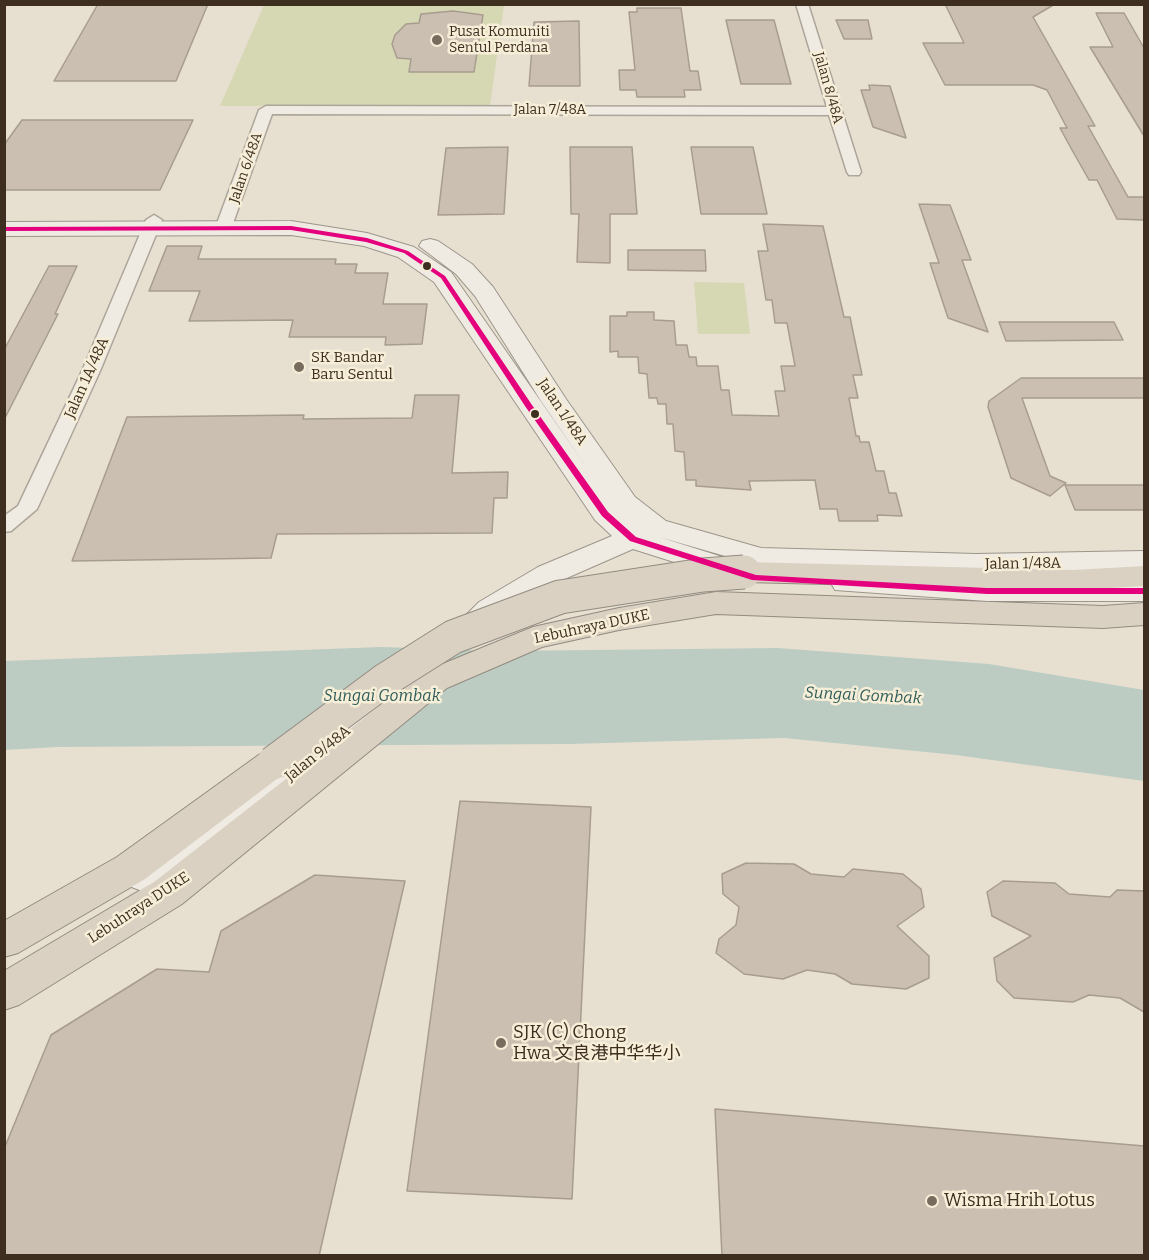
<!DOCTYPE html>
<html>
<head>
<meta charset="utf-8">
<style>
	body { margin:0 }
	#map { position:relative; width:1149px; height:1260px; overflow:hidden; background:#e7e0d1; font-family:Bitter,serif }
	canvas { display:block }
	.frame { position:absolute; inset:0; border:6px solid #3d2e20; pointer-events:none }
</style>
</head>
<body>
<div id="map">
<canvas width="1149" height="1260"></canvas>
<div class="frame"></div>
</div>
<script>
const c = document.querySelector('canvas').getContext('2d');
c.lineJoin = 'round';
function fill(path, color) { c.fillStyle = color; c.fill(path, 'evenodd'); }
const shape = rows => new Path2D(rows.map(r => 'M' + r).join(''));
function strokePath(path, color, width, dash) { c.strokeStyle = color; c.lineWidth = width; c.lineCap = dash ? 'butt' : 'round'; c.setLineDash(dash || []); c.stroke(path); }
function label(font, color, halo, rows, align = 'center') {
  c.font = font + ' Bitter,"Noto Sans SC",serif'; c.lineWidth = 5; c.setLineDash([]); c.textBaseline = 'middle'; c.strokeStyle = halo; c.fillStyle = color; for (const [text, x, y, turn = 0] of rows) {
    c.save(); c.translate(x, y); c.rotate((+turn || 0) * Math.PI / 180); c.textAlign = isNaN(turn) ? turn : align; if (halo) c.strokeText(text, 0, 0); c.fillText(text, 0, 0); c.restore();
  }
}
fill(shape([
	[264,5,504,5,490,106,220,106],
	[694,282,744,283,750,334,698,334]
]), '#d6d7b3');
fill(shape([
	[382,647,499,651,778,648,989,664,1144,690,1144,781,956,755,784,738,570,744,57,747,5,750,5,661]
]), '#bcccc2');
const building = shape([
	[98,4,208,4,176,81,54,81,98,4],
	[945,4,1055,4,1033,17,1095,126,1088,126,1128,197,1144,197,1144,220,1117,219,1097,180,1089,180,1072,150,1060,128,1067,128,1047,90,1033,85,945,85,923,43,964,43,945,4],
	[637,8,681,8,690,71,698,71,701,90,684,90,685,97,637,97,636,90,620,90,619,70,635,70,629,12,637,12,637,8],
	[453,11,483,15,474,72,409,72,411,59,397,58,392,44,395,35,406,24,419,23,421,14,453,11],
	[1096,13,1124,13,1144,48,1144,136,1090,47,1113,47,1096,13],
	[726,20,774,20,791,84,741,84,726,20],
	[836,20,868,20,872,39,844,39,836,20],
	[579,21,580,86,529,86,534,22,579,21],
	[869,85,890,86,906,138,873,127,861,90,870,90,869,85],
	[22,120,193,120,160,190,4,190,4,145,22,120],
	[508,147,504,214,438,215,446,148,508,147],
	[570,147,632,147,637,214,610,214,610,263,577,262,579,214,571,214,570,147],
	[691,147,753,147,767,214,701,214,691,147],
	[919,204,950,205,971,260,962,260,988,332,948,318,930,263,939,263,919,204],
	[763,224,823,226,844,317,850,317,862,375,853,375,858,398,849,398,856,436,859,436,860,442,869,442,876,471,884,471,889,493,896,493,902,516,877,515,878,521,839,521,837,509,820,509,815,480,749,481,751,490,696,486,696,480,686,480,684,452,675,451,673,424,667,424,666,404,658,404,657,398,649,398,647,374,639,373,638,357,618,357,618,351,610,352,610,316,627,316,627,312,654,312,654,320,674,321,676,345,687,345,689,357,696,357,697,366,718,366,721,390,729,390,732,415,779,416,775,391,785,391,781,366,795,366,787,323,775,323,772,300,766,300,758,251,768,251,763,224],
	[167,246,202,246,198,259,336,259,335,264,357,264,355,273,388,273,383,304,427,304,422,344,385,345,386,337,289,337,293,320,189,321,200,291,149,291,167,246],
	[628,250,705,250,706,271,628,270,628,250],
	[49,266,77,266,55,314,58,314,4,420,4,350,49,266],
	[999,322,1114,322,1123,340,1006,341,999,322],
	[1021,378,1144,378,1144,398,1022,398,1050,476,1066,483,1050,496,1011,478,988,407,989,401,1021,378],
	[415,395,459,395,452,473,508,472,507,498,494,498,492,533,277,534,271,558,72,561,127,417,304,415,303,419,412,418,415,395],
	[1065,485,1144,485,1144,510,1075,510,1065,485],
	[460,801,591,807,572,1199,407,1191,460,801],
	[746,863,794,864,811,874,844,877,853,869,903,874,921,889,924,907,897,926,929,956,929,978,906,989,852,984,835,974,807,970,783,979,744,974,716,953,719,939,736,925,739,907,723,894,722,874,746,863],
	[315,875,405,881,319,1256,4,1256,4,1149,51,1035,157,969,209,972,221,931,315,875],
	[1003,881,1055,883,1069,894,1110,897,1117,890,1144,891,1144,1012,1120,998,1089,995,1073,1002,1014,998,997,981,994,958,1031,936,992,916,987,892,1003,881],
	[715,1109,1144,1146,1144,1256,722,1256,715,1109]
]);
fill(building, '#cbbfb2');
strokePath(building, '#a89c90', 1.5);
const street = shape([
	[796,4,808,4,861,172,859,175,849,175,847,172,829,115,272,114,232,226,224,231,216,226,259,110,266,106,827,107,796,4],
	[154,215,162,220,100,371,37,509,11,531,4,532,4,516,18,506,82,371,146,220,154,215]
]);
const secondary = shape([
	[291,221,367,233,414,247,451,272,587,468,541,401,475,296,456,274,419,246,422,241,430,239,438,241,472,264,493,287,566,399,635,497,666,521,761,548,976,554,1144,551,1144,569,976,574,760,566,659,537,748,565,752,572,748,579,737,582,633,549,560,581,501,616,484,631,473,634,462,631,457,624,479,602,538,567,612,536,595,520,434,282,398,257,364,246,291,235,4,236,4,222,291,221],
	[846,573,987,581,1144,581,1144,601,987,601,835,590,831,583,835,576,846,573],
	[399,677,411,680,415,688,411,696,259,821,155,886,142,891,129,886,123,876,129,866,233,801,387,680,399,677]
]);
const highway = shape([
	[744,562,1073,570,1144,566,1144,586,1073,590,744,582,733,579,728,572,733,565,744,562],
	[716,592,1103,606,1144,603,1144,625,1103,628,716,614,619,630,542,647,447,688,182,904,19,1005,4,1010,4,971,154,882,423,672,533,627,619,608,716,592],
	[273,750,286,754,291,763,286,772,145,879,18,953,4,957,4,921,117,857,260,754,273,750]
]);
strokePath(street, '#ada599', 3);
strokePath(secondary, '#9c958a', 2);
strokePath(highway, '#928b80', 2);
fill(street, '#efebe3');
fill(secondary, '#efebe3');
fill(highway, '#dad1c2');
const highwayBridge = shape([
	[273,763,385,680,453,637,560,597,703,575,744,572]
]);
strokePath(highwayBridge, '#928b80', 35, []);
strokePath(highwayBridge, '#dad1c2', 33);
fill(shape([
	[291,226,367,238,408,251,445,276,532,405,608,512,636,537,756,575,987,588,1144,588,1144,594,987,594,752,580,630,541,602,516,525,406,441,278,404,253,366,242,291,230,4,231,4,227,291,226]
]), '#e5007d');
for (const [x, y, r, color] of [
	[437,40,6,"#786c5e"],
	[427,266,5,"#3d2e20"],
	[299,367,6,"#786c5e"],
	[535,414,5,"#3d2e20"],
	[501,1043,6,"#786c5e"],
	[932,1201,6,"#786c5e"]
]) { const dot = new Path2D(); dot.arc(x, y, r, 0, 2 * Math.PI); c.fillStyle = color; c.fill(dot); strokePath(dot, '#f7eed8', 2); }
label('14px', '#3d2e20', '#f7eed8', [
	["Pusat Komuniti",449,32],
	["Sentul Perdana",449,48]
], 'left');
label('14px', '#3d2e20', '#f7eed8', [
	["Jalan 8/48A",828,88,74],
	["Jalan 7/48A",550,110],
	["Jalan 6/48A",246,168,-71]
]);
label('15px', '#3d2e20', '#f7eed8', [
	["SK Bandar",311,358],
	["Baru Sentul",311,375]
], 'left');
label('15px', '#3d2e20', '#f7eed8', [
	["Jalan 1A/48A",87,378,-66],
	["Jalan 1/48A",562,412,56],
	["Jalan 1/48A",1023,564,-1],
	["Lebuhraya DUKE",592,627,-12],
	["Jalan 9/48A",318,754,-39],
	["Lebuhraya DUKE",139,908,-33]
]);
label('italic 16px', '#2f5d5a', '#f7eed8', [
	["Sungai Gombak",863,696,3],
	["Sungai Gombak",382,697]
]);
label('18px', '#3d2e20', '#f7eed8', [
	["SJK (C) Chong",513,1033],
	["Hwa 文良港中华华小",513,1054],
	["Wisma Hrih Lotus",944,1201]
], 'left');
</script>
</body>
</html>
